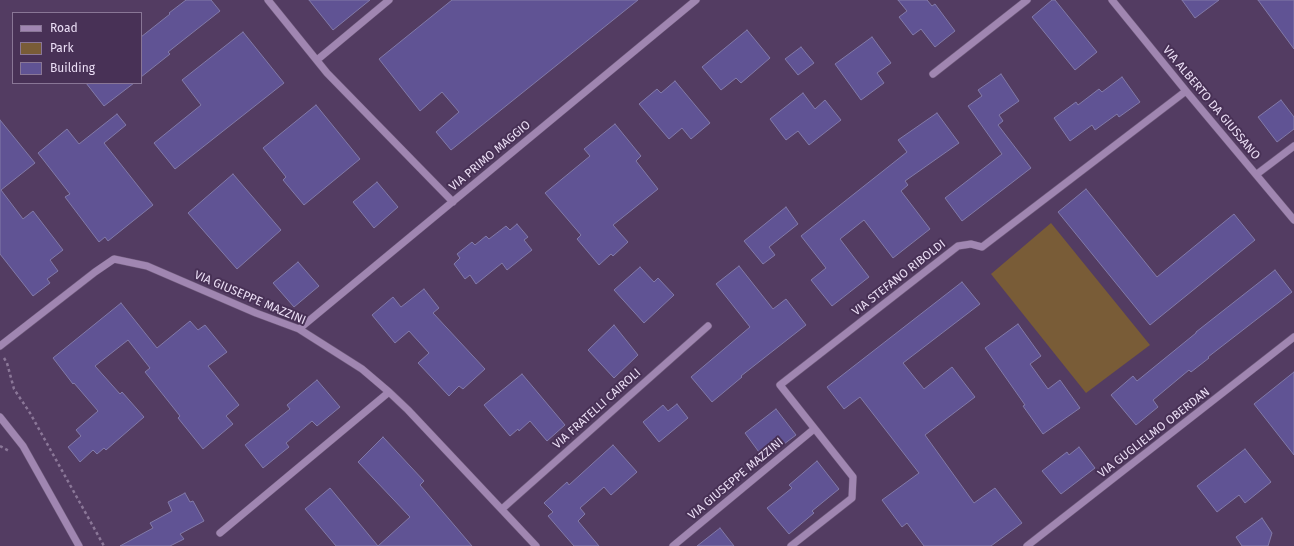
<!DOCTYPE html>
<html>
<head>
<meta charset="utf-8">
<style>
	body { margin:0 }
	#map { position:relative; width:1294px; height:546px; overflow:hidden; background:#533c62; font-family:"Fira Sans",sans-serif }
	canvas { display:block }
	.legend { position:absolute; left:12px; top:12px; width:130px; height:72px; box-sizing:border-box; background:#483156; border:1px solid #897696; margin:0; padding:5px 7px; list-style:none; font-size:12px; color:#ebdef5 }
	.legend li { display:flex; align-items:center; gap:8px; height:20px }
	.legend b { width:20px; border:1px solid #897696 }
</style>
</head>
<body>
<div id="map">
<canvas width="1294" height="546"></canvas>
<ul class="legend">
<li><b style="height:5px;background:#a086b1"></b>Road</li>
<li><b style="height:11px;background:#795c37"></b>Park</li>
<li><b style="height:11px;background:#605394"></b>Building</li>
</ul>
</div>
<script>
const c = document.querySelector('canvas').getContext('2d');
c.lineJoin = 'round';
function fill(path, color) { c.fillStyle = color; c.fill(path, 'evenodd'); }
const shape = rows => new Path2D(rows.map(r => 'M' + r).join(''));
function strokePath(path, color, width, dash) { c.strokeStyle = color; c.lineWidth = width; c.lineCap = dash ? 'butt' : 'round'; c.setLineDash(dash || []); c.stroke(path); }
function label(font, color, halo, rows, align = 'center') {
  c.font = font + ' "Fira Sans",sans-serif'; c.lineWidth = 4; c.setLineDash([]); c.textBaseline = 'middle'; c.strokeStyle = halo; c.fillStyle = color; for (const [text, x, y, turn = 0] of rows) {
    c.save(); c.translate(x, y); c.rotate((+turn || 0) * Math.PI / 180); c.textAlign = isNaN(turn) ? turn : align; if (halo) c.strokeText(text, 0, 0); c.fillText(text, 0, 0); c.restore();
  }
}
fill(shape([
	[1051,223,1150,345,1086,393,991,274]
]), '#795c37');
const building = shape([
	[186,0,211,0,220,11,168,52,170,54,141,77,141,37,170,14,169,13,186,0],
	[309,0,370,0,333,30,309,0],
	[452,0,638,0,451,150,436,132,459,112,442,92,420,111,379,59,452,0],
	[898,0,927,0,932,6,935,4,955,31,935,47,921,29,913,35,899,17,907,11,898,0],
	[1052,0,1055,0,1097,52,1075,70,1032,17,1052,0],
	[1182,0,1219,0,1195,18,1182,0],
	[1258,0,1294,0,1294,49,1258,0],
	[747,30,770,58,741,83,736,78,721,90,702,67,747,30],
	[243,32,284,83,175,169,154,143,201,105,182,80,243,32],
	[872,37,891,63,877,73,884,83,861,100,835,64,872,37],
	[801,47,814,63,798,75,785,59,801,47],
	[1001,74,1019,101,999,115,1003,121,998,125,1031,168,962,221,945,198,1002,154,968,106,982,96,978,90,1001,74],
	[1122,77,1140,102,1119,117,1117,114,1095,130,1092,125,1070,141,1054,118,1076,102,1078,105,1099,89,1102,92,1122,77],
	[675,81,710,123,691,139,682,128,669,139,639,104,657,89,661,93,675,81],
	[86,83,134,83,104,106,86,83],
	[803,93,815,109,825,100,841,120,809,145,798,131,786,140,770,119,803,93],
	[1281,100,1294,117,1294,129,1277,142,1258,117,1281,100],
	[316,105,360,159,304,205,283,180,286,177,263,148,316,105],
	[937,113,959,143,905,181,908,185,901,191,930,229,893,258,864,220,840,239,869,277,832,306,811,280,826,268,801,236,907,152,898,140,937,113],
	[117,114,126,125,104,143,153,205,108,241,105,237,99,242,65,197,70,194,38,153,67,129,79,144,117,114],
	[0,120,35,163,1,190,23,219,33,211,63,250,50,260,58,271,47,279,50,283,33,296,0,254,0,120],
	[615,124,641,156,636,161,658,189,613,225,628,242,613,256,611,254,599,265,577,239,581,235,545,193,590,156,584,149,615,124],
	[233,174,281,230,237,269,188,213,233,174],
	[377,182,398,207,374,228,353,202,377,182],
	[1086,189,1157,277,1234,214,1255,240,1150,325,1058,212,1086,189],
	[786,207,798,224,769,247,775,255,763,264,744,241,786,207],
	[517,224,528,237,524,240,532,250,507,270,502,263,476,284,470,275,465,279,454,264,460,258,457,254,472,242,475,245,486,236,489,239,506,226,510,230,517,224],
	[298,262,319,286,294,307,273,283,298,262],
	[739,266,773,309,786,299,806,325,741,376,742,377,712,402,691,377,750,327,716,284,739,266],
	[640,267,654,282,658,278,674,295,644,323,614,290,640,267],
	[1275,270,1292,292,1208,357,1209,358,1191,372,1189,370,1153,400,1158,407,1136,425,1111,395,1133,376,1137,381,1196,333,1196,332,1275,270],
	[962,282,980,304,903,363,924,389,952,367,975,397,925,435,974,503,995,488,1022,523,991,546,924,546,907,523,902,527,882,500,919,473,860,397,844,409,827,387,962,282],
	[424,289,439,308,433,313,485,369,463,389,459,386,449,396,418,363,429,353,409,331,395,343,372,315,393,297,401,307,424,289],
	[121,303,157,348,190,321,198,330,205,325,227,352,208,366,239,405,226,416,233,424,203,449,178,418,180,416,145,372,150,368,128,340,95,366,120,394,122,392,144,417,106,450,104,448,97,454,93,450,80,462,68,447,81,436,76,430,98,411,74,383,73,384,53,358,121,303],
	[1018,324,1041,356,1030,364,1048,389,1060,380,1080,408,1043,434,1023,406,1025,405,985,348,1018,324],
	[614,325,638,355,614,378,588,350,614,325],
	[1294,372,1294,455,1254,404,1294,372],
	[522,374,565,425,547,441,530,421,519,431,518,429,510,436,484,405,522,374],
	[317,380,340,407,317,426,312,421,286,443,289,447,263,468,245,445,290,409,287,405,317,380],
	[677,404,688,418,659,442,643,422,663,405,668,411,677,404],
	[776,409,796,435,764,459,745,433,776,409],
	[383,437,424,481,420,485,472,546,336,546,305,509,330,488,378,546,410,517,358,462,383,437],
	[613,445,637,472,611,495,604,487,580,508,585,514,578,521,599,546,574,546,548,516,553,512,544,503,567,482,569,485,613,445],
	[1079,447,1095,468,1061,494,1042,471,1067,452,1069,455,1079,447],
	[1245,449,1271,482,1245,503,1239,495,1217,512,1197,486,1245,449],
	[817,461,839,489,812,511,814,513,789,534,767,508,792,488,789,485,817,461],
	[185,493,190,502,193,501,204,521,180,534,184,539,170,546,120,546,153,528,150,523,172,511,168,502,185,493],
	[1262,518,1272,533,1268,546,1242,546,1236,537,1262,518],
	[720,528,734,546,697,546,720,528]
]);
fill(building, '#605394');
strokePath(building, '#827aa8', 1);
const minor = shape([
	[268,0,327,73,453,202],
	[1112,0,1186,91,1294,220],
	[317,60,389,0],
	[933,74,1027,0],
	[1257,174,1294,146],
	[299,329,696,0],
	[0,346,95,272,114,259,147,266,256,313,299,329,362,369,389,392,408,410,536,546],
	[0,417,23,446,79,546],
	[502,509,708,326],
	[220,533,389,392],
	[673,546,814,429],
	[791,546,852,498,853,477,780,385,958,246,971,244,982,247,1186,91],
	[1027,546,1294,337]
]);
strokePath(minor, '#6e5a7a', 8);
strokePath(shape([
	[4,358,7,363,14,389,30,413,104,546],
	[0,446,9,451]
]), '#8b7798', 2.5, [3, 3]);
strokePath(minor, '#a086b1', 7);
label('12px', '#ebdef5', '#483156', [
	["VIA ALBERTO DA GIUSSANO",1211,103,50],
	["VIA PRIMO MAGGIO",490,156,-40],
	["VIA STEFANO RIBOLDI",899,278,-38],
	["VIA GIUSEPPE MAZZINI",250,298,23],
	["VIA FRATELLI CAIROLI",597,409,-42],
	["VIA GUGLIELMO OBERDAN",1154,433,-38],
	["VIA GIUSEPPE MAZZINI",736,479,-40]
]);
</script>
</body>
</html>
